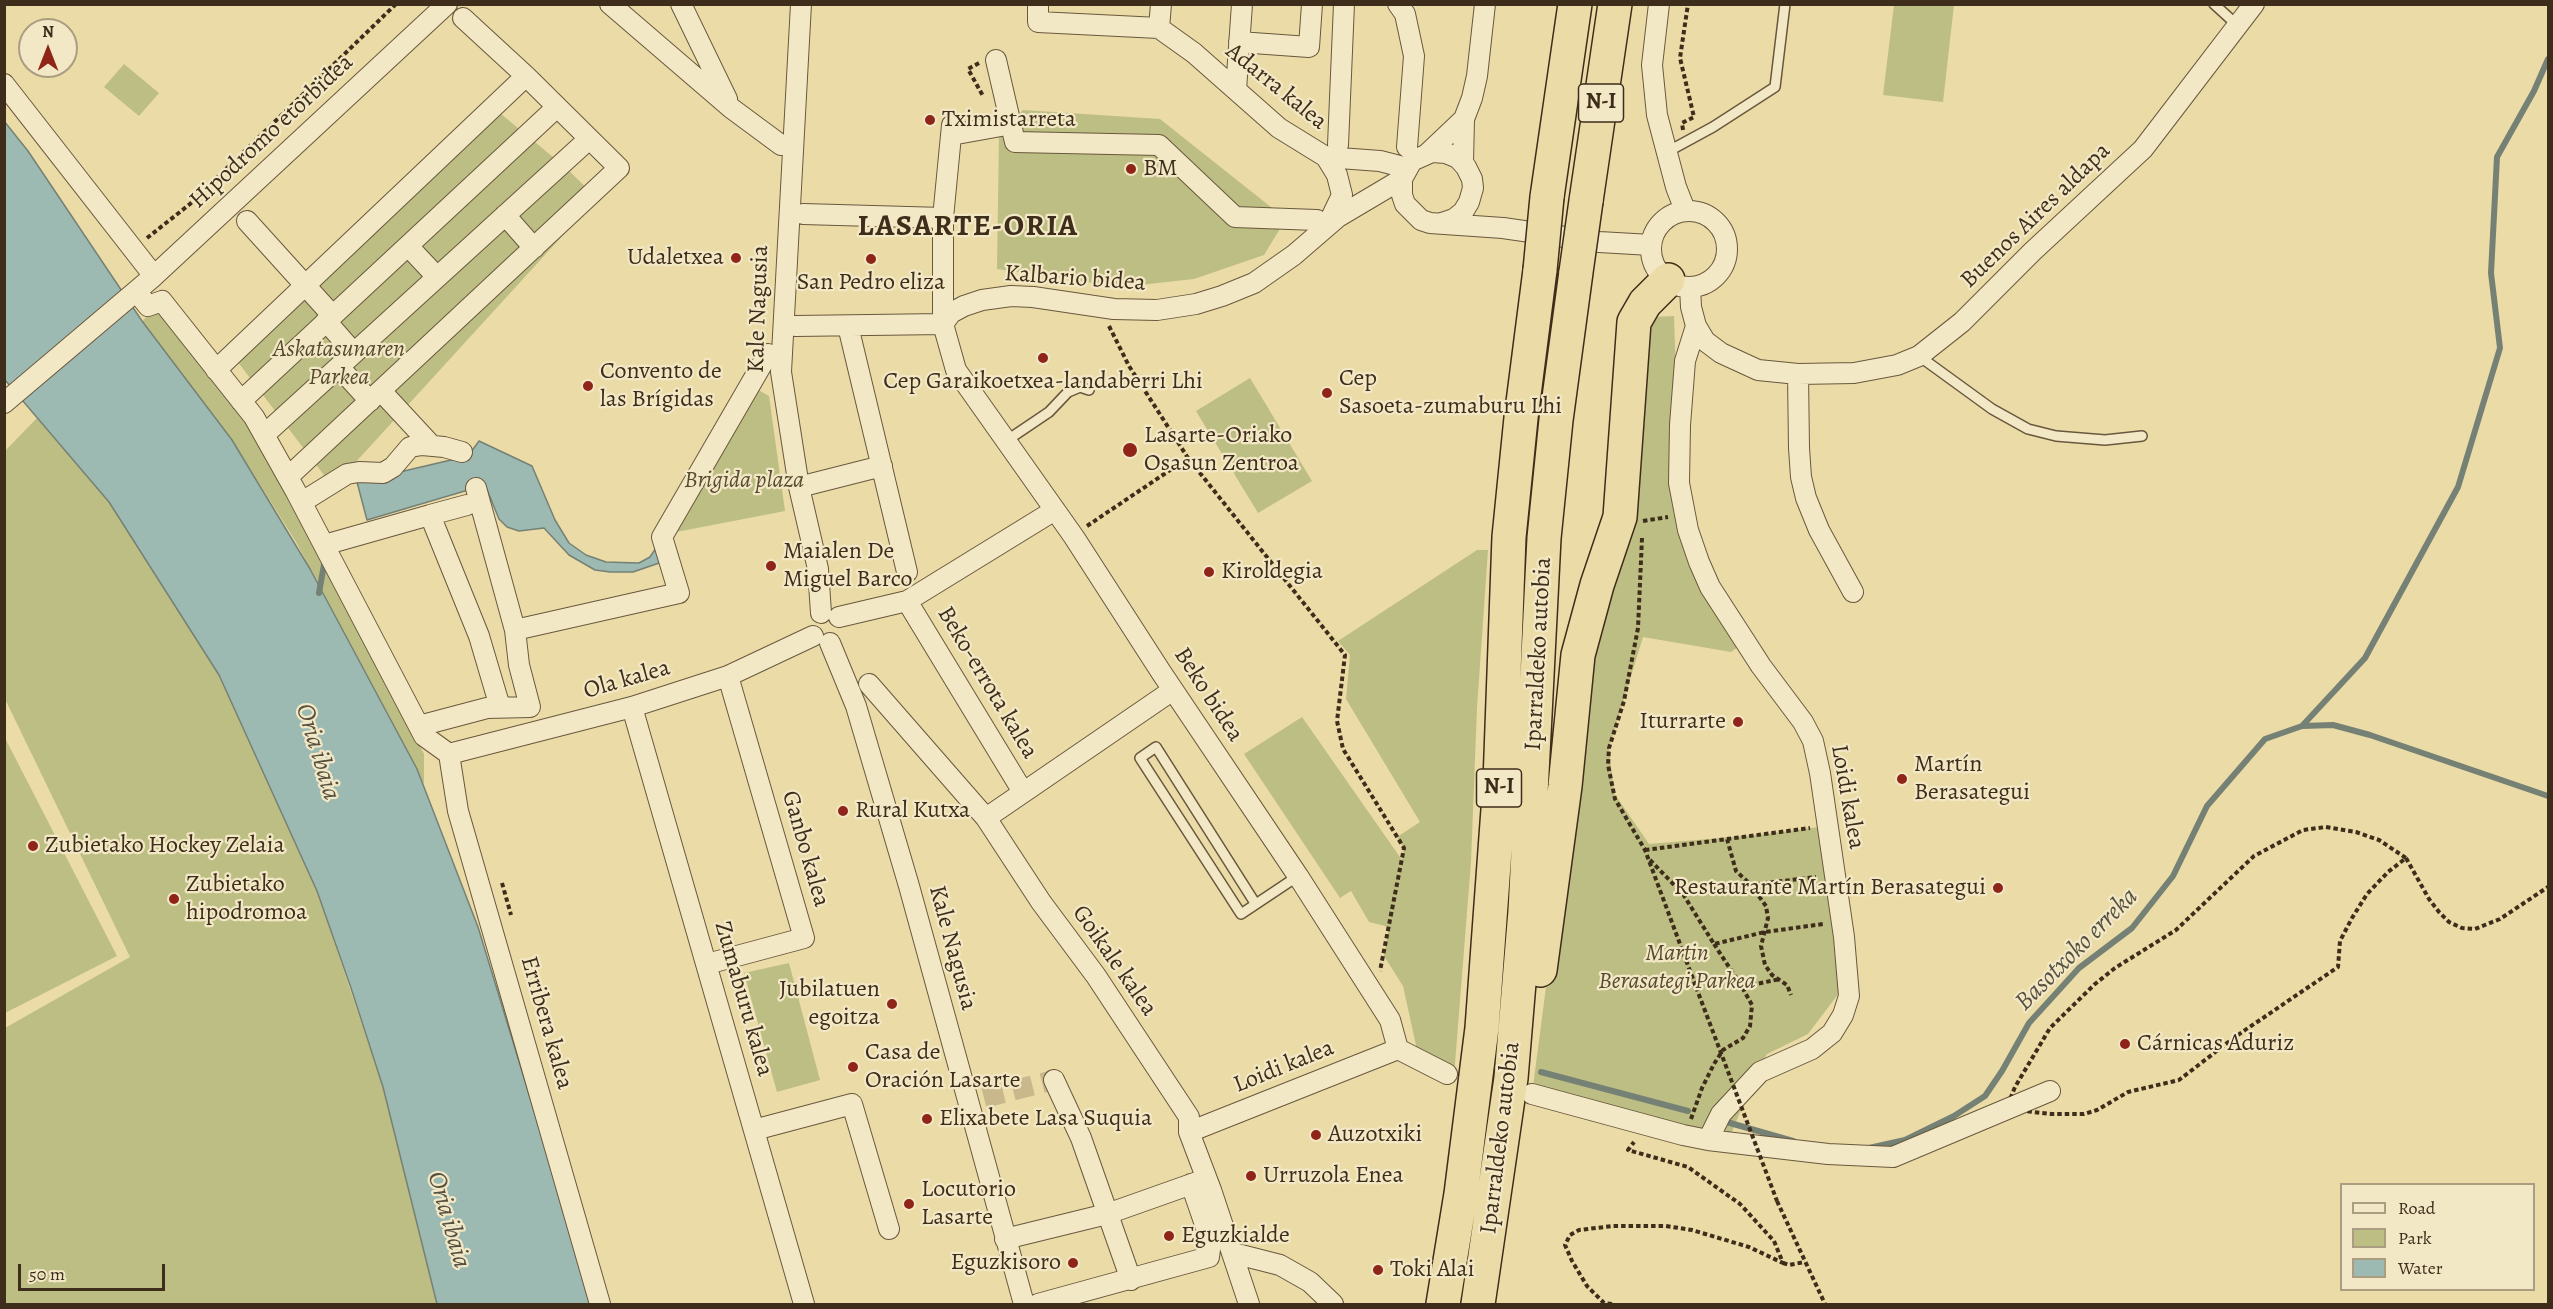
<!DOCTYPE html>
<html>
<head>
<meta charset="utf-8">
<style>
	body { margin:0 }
	#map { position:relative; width:2553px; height:1309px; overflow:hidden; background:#ebdba7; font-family:Alegreya,serif }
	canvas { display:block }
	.frame { position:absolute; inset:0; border:6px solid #3e2d1a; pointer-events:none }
	.legend { position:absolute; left:2340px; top:1183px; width:195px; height:108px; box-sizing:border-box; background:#f2e8c6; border:2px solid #aa9d81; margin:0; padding:8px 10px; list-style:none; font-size:18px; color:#3e2d1a }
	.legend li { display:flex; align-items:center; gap:12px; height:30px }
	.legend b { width:30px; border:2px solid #aa9d81 }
	.north { position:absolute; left:18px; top:18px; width:60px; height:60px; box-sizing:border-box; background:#f2e8c6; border:2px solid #aa9d81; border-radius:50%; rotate:0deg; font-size:16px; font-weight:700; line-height:24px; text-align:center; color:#3e2d1a }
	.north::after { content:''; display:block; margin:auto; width:21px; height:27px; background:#8f2418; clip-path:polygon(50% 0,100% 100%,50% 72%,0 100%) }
	.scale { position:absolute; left:18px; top:1264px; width:147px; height:27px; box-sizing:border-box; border:3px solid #3e2d1a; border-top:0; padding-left:8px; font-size:18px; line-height:21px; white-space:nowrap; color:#3e2d1a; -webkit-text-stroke:4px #f2e8c6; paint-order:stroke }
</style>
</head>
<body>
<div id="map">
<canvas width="2553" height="1309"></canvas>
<div class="frame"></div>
<ul class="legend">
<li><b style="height:8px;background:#f2e8c6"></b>Road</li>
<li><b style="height:16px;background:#bdbe83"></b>Park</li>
<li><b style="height:16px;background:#9cb9b2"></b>Water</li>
</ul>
<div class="north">N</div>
<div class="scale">50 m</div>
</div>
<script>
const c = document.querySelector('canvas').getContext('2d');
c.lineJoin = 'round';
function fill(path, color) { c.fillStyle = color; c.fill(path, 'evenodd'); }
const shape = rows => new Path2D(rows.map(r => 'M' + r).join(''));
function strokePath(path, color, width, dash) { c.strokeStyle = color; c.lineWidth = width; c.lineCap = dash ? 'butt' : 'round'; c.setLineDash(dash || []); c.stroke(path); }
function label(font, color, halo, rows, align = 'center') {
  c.font = font + ' Alegreya,serif'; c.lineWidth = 4.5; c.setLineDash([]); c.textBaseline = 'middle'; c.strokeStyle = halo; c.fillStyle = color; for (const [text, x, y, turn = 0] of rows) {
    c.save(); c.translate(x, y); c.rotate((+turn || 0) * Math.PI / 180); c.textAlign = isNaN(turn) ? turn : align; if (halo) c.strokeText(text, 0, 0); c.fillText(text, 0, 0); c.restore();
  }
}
fill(shape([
	[1894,5,1954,5,1943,102,1883,95],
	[124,64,159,93,139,116,104,87],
	[495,109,565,167,597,198,333,487,234,357],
	[1023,110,1160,119,1286,219,1264,255,1194,279,1121,287,997,269,999,134],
	[158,307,246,423,347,602,424,754,424,784,296,542,232,440,142,321],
	[1674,316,1679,470,1699,562,1745,642,1731,652,1643,637,1609,748,1614,793,1649,844,1757,835,1819,827,1842,989,1808,1034,1767,1054,1754,1078,1729,1139,1532,1094,1593,628,1643,366,1654,317],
	[1250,378,1312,481,1258,513,1196,411],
	[755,388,769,396,785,511,671,533],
	[37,418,109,502,219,675,317,891,383,1087,437,1304,5,1304,5,1028,130,957,5,699,5,451],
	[1477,550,1488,550,1477,708,1471,862,1454,1076,1419,1059,1403,986,1384,956,1389,927,1369,922,1351,891,1340,898,1244,754,1302,717,1402,860,1404,848,1397,837,1420,822,1346,699,1350,655,1338,641],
	[4,736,117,956,5,1013,4,1013],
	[789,963,820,1080,777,1092,744,973]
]), '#bdbe83');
const water = shape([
	[4,121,28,151,142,321,232,440,310,569,417,769,478,927,593,1304,437,1304,383,1087,351,988,317,891,219,675,109,502,5,380,4,121],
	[479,441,532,466,555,520,569,543,586,555,606,562,639,563,650,557,656,548,665,561,633,572,610,572,595,570,569,555,544,528,519,531,507,527,499,519,485,485,367,520,357,482,468,456,479,441]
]);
fill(water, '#9cb9b2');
strokePath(water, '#768175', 1.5);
strokePath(shape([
	[319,593,325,559],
	[2302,726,2365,658,2458,487,2500,348,2491,273,2497,157,2534,91,2548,59],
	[1541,1072,1688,1111],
	[1730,1123,1793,1141],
	[1869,1148,1905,1140,1954,1116,1985,1096,2002,1071,2029,1023,2079,968,2132,928,2173,876,2207,806,2265,739,2302,726,2333,725,2370,735,2548,796]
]), '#768175', 6);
strokePath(shape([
	[984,1098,1054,1080]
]), '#c8b88b', 20, [20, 10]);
const lane = shape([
	[2214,4,2237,25],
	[1667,152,1713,127,1775,87,1785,4],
	[1919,356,1992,409,2028,429,2056,436,2105,440,2142,436],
	[1006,441,1049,412,1068,392,1080,387,1089,390],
	[1255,903,1156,747,1140,758,1241,914,1298,876]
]);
const street = shape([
	[610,4,731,108,781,145],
	[681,4,727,99],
	[801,4,781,372,799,487,818,569,821,613],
	[1038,4,1038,22,1159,28,1161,4],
	[1398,4,1405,14,1414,56,1407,147],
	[1659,4,1652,65,1657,115,1676,187,1685,210],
	[1159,28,1194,53,1279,128,1326,157,1380,161,1407,168],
	[1239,42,1309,47,1312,4],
	[996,60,1015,142,1159,145,1235,217,1317,220],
	[4,84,154,276],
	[1236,90,1242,4],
	[952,125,943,218,943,324,956,370,1074,537,1161,672,1298,876,1390,1020,1398,1049,1447,1074],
	[951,135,1001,126,1010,122],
	[1338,145,1344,4],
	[1427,154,1464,119],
	[1326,157,1337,175,1342,195,1329,222],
	[1463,163,1464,119,1472,98,1477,76,1485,4],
	'1651 249a38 38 0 1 1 76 0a38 38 0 1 1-76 0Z',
	[803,214,943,218],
	[505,215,534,248],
	[247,221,332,315],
	[1442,223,1454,219,1463,212,1469,202,1473,188,1472,179,1466,167,1458,158,1446,153,1432,152,1412,161,1402,179,1402,195,1405,204,1421,220,1430,223,1503,228,1599,242,1651,245],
	[408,246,437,277],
	[1690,287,1691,307,1696,326,1705,341,1721,353,1758,370,1798,374,1854,373,1897,365,1919,356,1962,322,2033,251,2143,149,2254,4],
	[136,291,148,306,162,301,254,417,295,490,424,736,449,754],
	[326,321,354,353],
	[943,324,951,313,964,306,982,300,1011,296,1033,297,1114,309,1157,310,1196,304,1222,296,1254,283,1294,255,1338,217,1402,179],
	[795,326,943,324],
	[848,326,907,572],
	[1696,326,1685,361,1680,425,1679,483,1688,530,1699,562,1710,587,1761,666,1803,722,1813,741,1820,773,1844,937,1849,996,1843,1015,1832,1033,1812,1049,1760,1072,1721,1114,1708,1140],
	[339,367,370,401],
	[216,370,526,76,463,18],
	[1798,374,1799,448,1801,477,1806,498,1819,530,1853,592],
	[381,391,432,446],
	[241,401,557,107],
	[4,403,154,276,447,4],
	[264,435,589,139],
	[288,477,619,168,526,76],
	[799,487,882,466],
	[302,502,347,474,359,472,383,473,393,467,410,447,422,445,444,447,462,452],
	[430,515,467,505],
	[324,545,430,515,479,636,500,707],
	[907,601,1023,792],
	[839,617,907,601,1055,510],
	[515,630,679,593,662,537,768,354],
	[830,643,856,706,909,886,1024,1304],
	[869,684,986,818,1041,902,1096,976,1189,1117,1189,1132,1211,1190,1249,1304],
	[632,707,804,1304],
	[419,726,487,708,530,707,519,665,515,630,476,488],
	[449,754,458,811,600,1304],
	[449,754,632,707,728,676,813,636],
	[986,818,1173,690],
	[707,964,804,938,728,676],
	[1054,1080,1081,1138,1131,1280],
	[1532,1094,1683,1135,1708,1140,1828,1154,1893,1157,2050,1091],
	[754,1130,852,1104,889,1229],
	[1189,1132,1398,1049],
	[1005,1239,1107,1214,1203,1180],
	[1233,1253,1280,1265,1310,1282,1333,1304],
	[1038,1304,1209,1257,1211,1242,1191,1184]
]);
const highway = shape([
	[1547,197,1575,4],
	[1586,201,1615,4],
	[1540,970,1565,786,1578,655,1597,585,1620,517,1634,322,1645,303,1668,280],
	[1443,1304,1461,1194,1482,1028,1500,782,1509,537,1521,418,1540,270],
	[1478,1304,1511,1078,1525,911,1544,538,1556,420,1576,272]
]);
strokePath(lane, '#69583d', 12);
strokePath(street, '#69583d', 22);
strokePath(highway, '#3e2d1a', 36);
strokePath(shape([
	[979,63,968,69,983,96],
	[1683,130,1682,123,1694,117,1680,58,1688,4],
	[147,238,190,204,396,4],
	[1109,326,1129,366,1188,458,1345,655,1337,721,1343,749,1404,848,1380,971],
	[1643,521,1668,517],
	[1087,526,1188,458],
	[1642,538,1638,628,1624,701,1609,748,1608,765,1615,799,1645,850,1696,987],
	[2326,827,2356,832,2379,840,2406,858,2388,872,2367,894,2352,918,2340,941,2338,967,2235,1037,2179,1080,2128,1092,2097,1110,2084,1114,2051,1114,2006,1109,2015,1087,2050,1028,2095,984,2115,968,2176,930,2254,856,2303,830,2326,827],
	[1727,839,1736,871,1750,884,1766,906,1768,918,1761,946,1765,965,1772,975,1787,985,1791,995],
	[1645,850,1810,828],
	[2406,858,2429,899,2439,912,2449,922,2462,928,2475,929,2500,919,2548,887],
	[1650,860,1682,893,1816,877],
	[502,883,511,915],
	[1683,894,1714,944,1765,932,1823,924],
	[1714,944,1742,987],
	[1691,1119,1702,1088,1714,1064,1723,1050,1743,1038,1750,1026,1752,1005,1742,987,1780,979],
	[1777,1201,1825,1304],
	[1783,1263,1789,1265,1805,1262],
	[1612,1304,1604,1303,1587,1286,1572,1261,1565,1245,1570,1235,1579,1230,1613,1226,1666,1226,1692,1230,1749,1247,1783,1263,1774,1241,1740,1204,1688,1167,1628,1150,1634,1142]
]), '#3e2d1a', 4, [4.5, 3]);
strokePath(lane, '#f2e8c6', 9);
strokePath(street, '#f2e8c6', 20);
strokePath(highway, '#ebdba7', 33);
const highwayBridge = shape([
	[1540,270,1547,197],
	[1576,272,1586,201]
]);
strokePath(highwayBridge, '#3e2d1a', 36, []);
strokePath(shape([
	[1696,987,1777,1201]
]), '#3e2d1a', 4, [4.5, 3]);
strokePath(highwayBridge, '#ebdba7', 33);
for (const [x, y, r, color] of [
	[930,120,6,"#8f2418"],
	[1131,169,6,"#8f2418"],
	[736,258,6,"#8f2418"],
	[871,259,6,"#8f2418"],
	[1043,358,6,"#8f2418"],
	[588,386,6,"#8f2418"],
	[1327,393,6,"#8f2418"],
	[1130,450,8,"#8f2418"],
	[771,566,6,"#8f2418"],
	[1209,572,6,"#8f2418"],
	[1738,722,6,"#8f2418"],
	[1902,779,6,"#8f2418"],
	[843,811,6,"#8f2418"],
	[33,846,6,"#8f2418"],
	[1998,888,6,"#8f2418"],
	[174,899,6,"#8f2418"],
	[892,1004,6,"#8f2418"],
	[2125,1044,6,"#8f2418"],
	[853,1067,6,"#8f2418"],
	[927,1119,6,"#8f2418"],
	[1316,1135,6,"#8f2418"],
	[1251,1176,6,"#8f2418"],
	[909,1204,6,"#8f2418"],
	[1169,1236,6,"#8f2418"],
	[1073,1263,6,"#8f2418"],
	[1378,1270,6,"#8f2418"]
]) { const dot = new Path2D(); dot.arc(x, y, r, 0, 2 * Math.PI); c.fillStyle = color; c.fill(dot); strokePath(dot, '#f2e8c6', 2); }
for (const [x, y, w] of [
	[1601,103,45],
	[1499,788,45]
]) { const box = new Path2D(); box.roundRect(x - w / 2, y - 19, w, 38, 4.5); c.fillStyle = '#f2e8c6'; c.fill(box); strokePath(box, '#3e2d1a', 1.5); }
label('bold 22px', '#3e2d1a', null, [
	["N-I",1601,103],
	["N-I",1499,788]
]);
label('24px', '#3e2d1a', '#f2e8c6', [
	["Adarra kalea",1276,87,39],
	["Hipodromo etorbidea",272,132,-43],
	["Buenos Aires aldapa",2036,216,-44],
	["Kalbario bidea",1075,279,4],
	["Kale Nagusia",759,309,-88],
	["Iparraldeko autobia",1539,654,-87],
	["Ola kalea",627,680,-16],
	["Beko-errota kalea",987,683,59],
	["Beko bidea",1208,695,57],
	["Loidi kalea",1847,797,80],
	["Ganbo kalea",805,849,74],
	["Kale Nagusia",952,948,75],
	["Goikale kalea",1114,961,55],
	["Zumaburu kalea",743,999,74],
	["Erribera kalea",546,1023,74],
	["Loidi kalea",1284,1067,-22],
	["Iparraldeko autobia",1501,1138,-83]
]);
label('24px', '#3e2d1a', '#f2e8c6', [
	["Tximistarreta",942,120],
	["BM",1143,169],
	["Udaletxea",724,258,"right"],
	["San Pedro eliza",871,283,"center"],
	["Convento de",600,372],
	["las Brígidas",600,400],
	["Cep",1339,379],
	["Sasoeta-zumaburu Lhi",1339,407],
	["Cep Garaikoetxea-landaberri Lhi",1043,382,"center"],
	["Lasarte-Oriako",1144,436],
	["Osasun Zentroa",1144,464],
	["Maialen De",783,552],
	["Miguel Barco",783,580],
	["Kiroldegia",1221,572],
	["Iturrarte",1726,722,"right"],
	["Martín",1914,765],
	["Berasategui",1914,793],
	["Rural Kutxa",855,811],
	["Zubietako Hockey Zelaia",45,846],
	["Zubietako",186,885],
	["hipodromoa",186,913],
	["Restaurante Martín Berasategui",1986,888,"right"],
	["Jubilatuen",880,990,"right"],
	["egoitza",880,1018,"right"],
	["Cárnicas Aduriz",2137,1044],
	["Casa de",865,1053],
	["Oración Lasarte",865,1081],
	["Elixabete Lasa Suquia",939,1119],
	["Auzotxiki",1328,1135],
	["Urruzola Enea",1263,1176],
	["Locutorio",921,1190],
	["Lasarte",921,1218],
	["Eguzkialde",1181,1236],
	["Eguzkisoro",1061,1263,"right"],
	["Toki Alai",1390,1270]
], 'left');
label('italic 24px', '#574a2f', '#f2e8c6', [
	["Askatasunaren",339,350],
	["Parkea",339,378],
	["Brigida plaza",744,481],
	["Martin",1677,954],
	["Berasategi Parkea",1677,982]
]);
label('italic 26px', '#565040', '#f2e8c6', [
	["Oria ibaia",317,752,73],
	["Basotxoko erreka",2077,950,-45],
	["Oria ibaia",448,1220,74]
]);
c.letterSpacing = '1.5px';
label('bold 30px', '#3e2d1a', '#f2e8c6', [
	["LASARTE-ORIA",968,228]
]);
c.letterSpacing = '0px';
</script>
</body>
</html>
